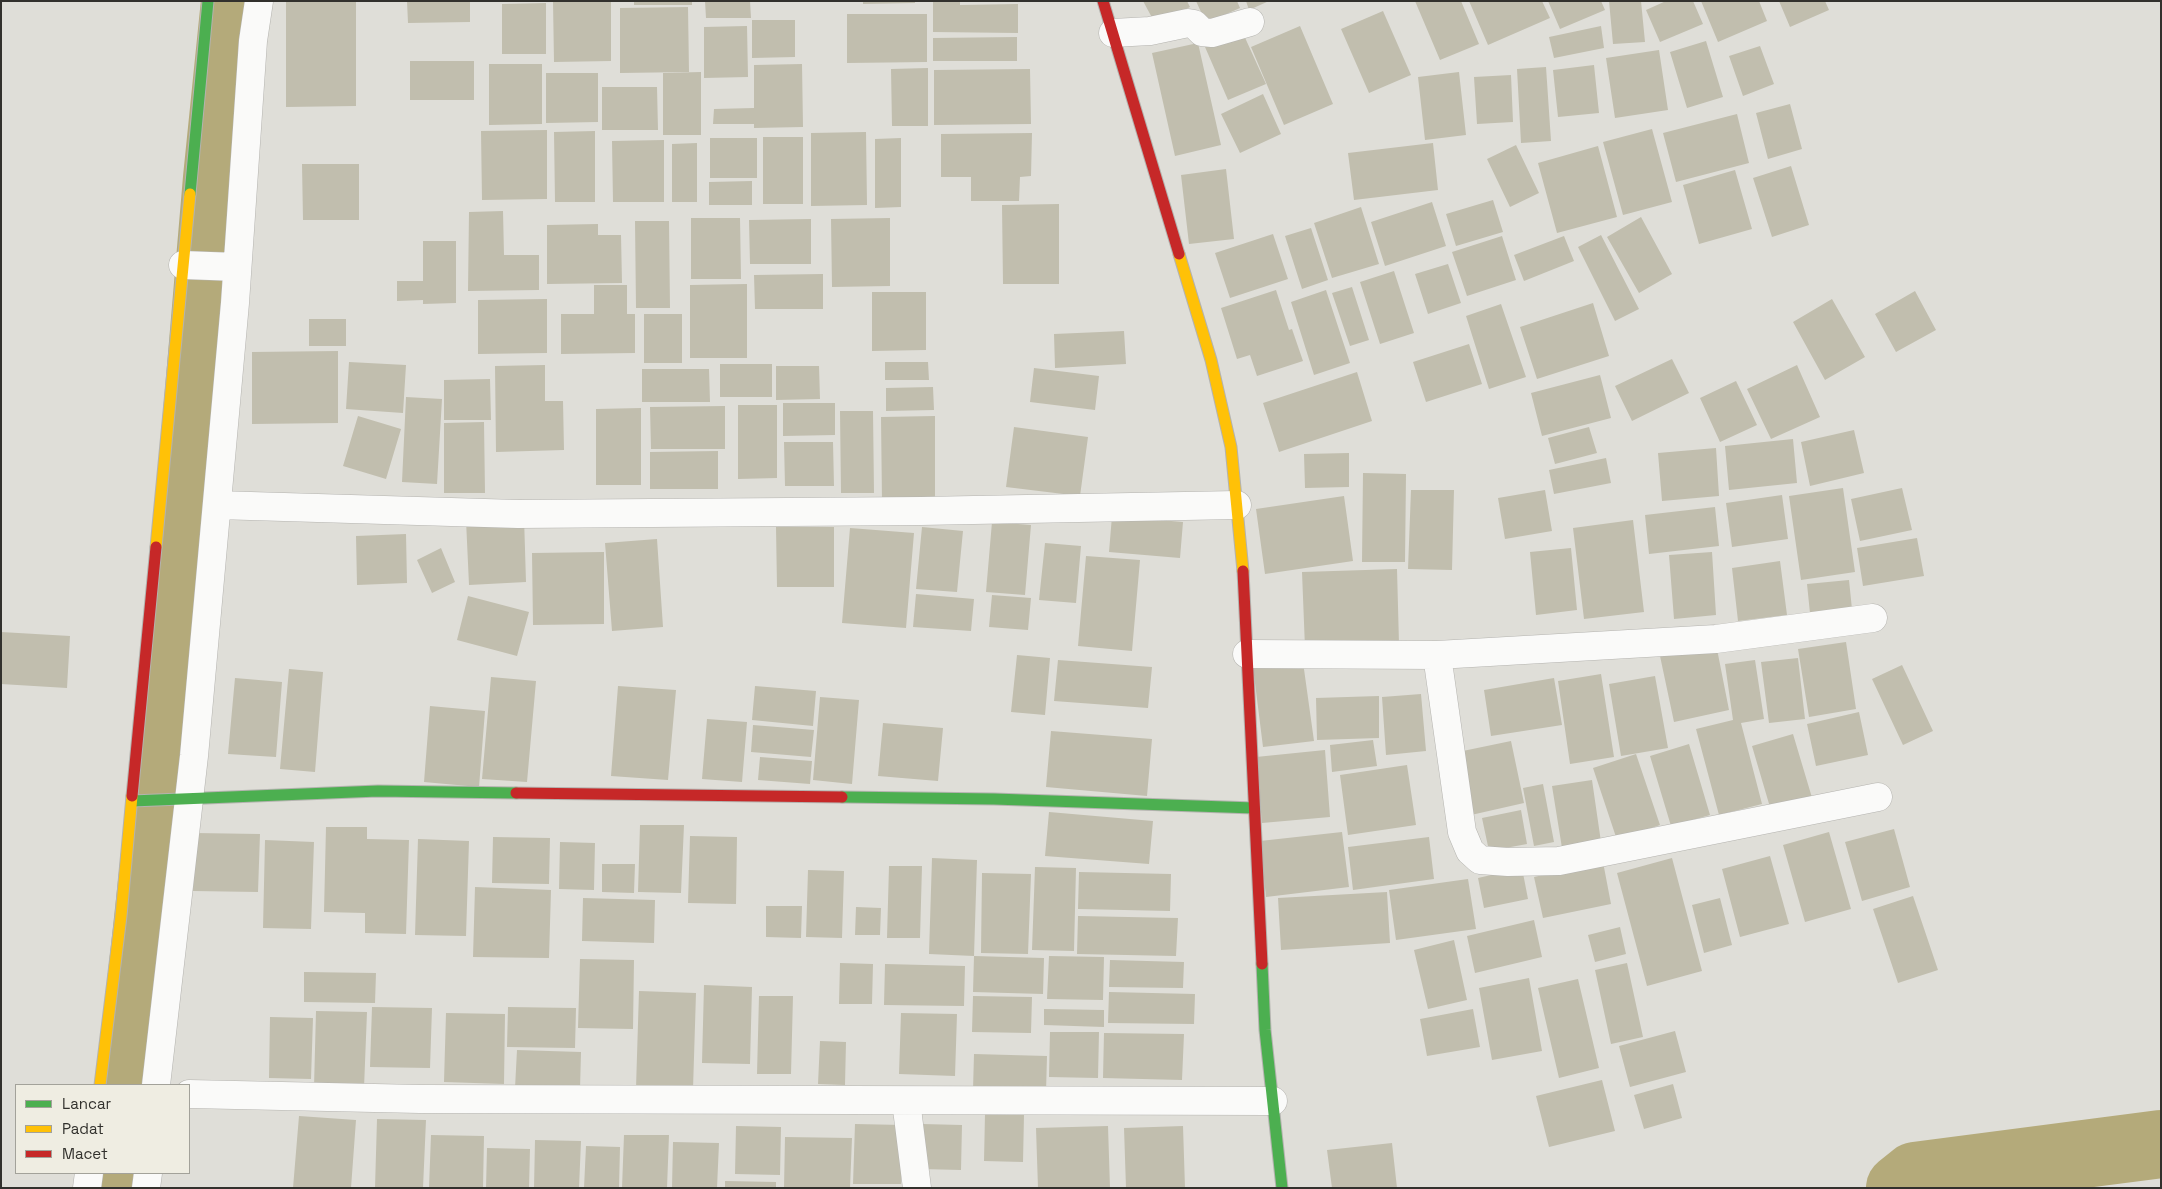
<!DOCTYPE html>
<html>
<head>
<meta charset="utf-8">
<style>
	body { margin:0 }
	#map { position:relative; width:2162px; height:1189px; overflow:hidden; background:#dfded8; font-family:"Space Grotesk",sans-serif }
	canvas { display:block }
	.frame { position:absolute; inset:0; border:2px solid #32312d; pointer-events:none }
	.legend { position:absolute; left:15px; top:1084px; width:175px; height:90px; box-sizing:border-box; background:#efede2; border:1px solid #a3a29a; margin:0; padding:6px 9px; list-style:none; font-size:15px; color:#32312d }
	.legend li { display:flex; align-items:center; gap:10px; height:25px }
	.legend b { width:25px; border:1px solid #a3a29a }
</style>
</head>
<body>
<div id="map">
<canvas width="2162" height="1189"></canvas>
<div class="frame"></div>
<ul class="legend">
<li><b style="height:6px;background:#4caf50"></b>Lancar</li>
<li><b style="height:6px;background:#ffc107"></b>Padat</li>
<li><b style="height:6px;background:#c62828"></b>Macet</li>
</ul>
</div>
<script>
const c = document.querySelector('canvas').getContext('2d');
c.lineJoin = 'round';
const shape = rows => new Path2D(rows.map(r => 'M' + r).join(''));
function strokePath(path, color, width, dash) { c.strokeStyle = color; c.lineWidth = width; c.lineCap = dash ? 'butt' : 'round'; c.setLineDash(dash || []); c.stroke(path); }
function fill(path, color) { c.fillStyle = color; c.fill(path, 'evenodd'); }
strokePath(shape([
	[130,1085,176,661,217,178,235,1],
	[119,1188,121,1173],
	[1900,1188,1915,1176,2161,1144]
]), '#b4aa7a', 68);
fill(shape([
	[286,1,356,1,356,106,286,107],
	[407,1,470,1,470,22,408,23],
	[553,1,611,1,611,61,554,62],
	[634,1,692,1,692,5,634,5],
	[705,1,750,1,751,18,706,18],
	[863,1,915,1,915,3,863,4],
	[933,1,960,1,960,5,1018,4,1018,33,933,32],
	[1143,1,1187,1,1190,7,1156,25],
	[1196,1,1237,1,1240,8,1206,23],
	[1246,1,1269,1,1249,10],
	[1415,1,1461,1,1479,44,1440,60],
	[1469,1,1542,1,1550,18,1488,45],
	[1548,1,1601,1,1605,10,1560,29],
	[1609,1,1641,1,1645,42,1613,44],
	[1666,1,1693,1,1703,24,1660,42,1646,10],
	[1701,1,1759,1,1767,21,1718,42],
	[1779,1,1825,1,1829,10,1790,27],
	[546,3,546,54,502,54,502,4],
	[688,7,689,72,620,73,620,8],
	[1383,11,1411,75,1369,93,1341,29],
	[847,14,927,14,927,62,847,63],
	[752,20,795,20,795,57,752,58],
	[747,26,748,77,704,78,704,27],
	[1300,26,1333,104,1284,125,1251,47],
	[1601,26,1604,48,1554,58,1549,37],
	[1242,31,1266,84,1228,100,1205,47],
	[1017,37,1017,61,933,61,933,38],
	[1706,41,1723,97,1687,108,1670,52],
	[1198,43,1221,145,1175,156,1152,53],
	[1760,46,1774,84,1743,96,1729,56],
	[1659,50,1668,110,1615,118,1606,58],
	[410,61,474,61,474,100,410,100],
	[489,64,542,64,542,124,489,125],
	[802,64,803,127,754,128,754,118,754,124,713,124,714,109,754,108,754,65],
	[1594,65,1599,113,1558,117,1553,70],
	[1546,67,1551,141,1521,143,1517,69],
	[928,68,928,126,892,126,891,69],
	[1030,69,1031,124,934,125,934,70],
	[701,72,701,135,663,135,663,73],
	[1459,72,1466,135,1425,140,1418,77],
	[546,73,598,73,598,122,546,123],
	[1511,75,1513,122,1477,124,1474,77],
	[602,87,657,87,658,130,602,130],
	[1263,94,1281,134,1240,153,1221,114],
	[1790,104,1802,149,1768,159,1756,113],
	[1737,114,1749,163,1676,182,1663,133],
	[1652,129,1672,202,1623,215,1603,142],
	[547,130,547,199,482,200,481,131],
	[595,131,595,202,555,202,554,132],
	[866,132,867,205,811,206,811,133],
	[1032,133,1031,176,1020,177,1019,201,971,201,971,177,941,177,941,134],
	[763,137,803,137,803,204,763,204],
	[710,138,757,138,757,178,710,178],
	[901,138,901,207,875,208,875,139],
	[664,140,664,202,613,202,612,141],
	[697,143,697,202,672,202,672,144],
	[1433,143,1438,190,1354,200,1348,153],
	[1516,145,1539,193,1510,207,1487,159],
	[1598,146,1617,217,1557,233,1538,163],
	[302,164,359,164,359,220,303,220],
	[1791,166,1809,225,1772,237,1753,178],
	[1226,169,1234,239,1189,244,1181,175],
	[1735,170,1752,229,1699,244,1683,185],
	[752,181,752,205,709,205,709,182],
	[1493,200,1503,232,1456,246,1446,214],
	[1432,202,1446,246,1385,266,1371,222],
	[1059,204,1059,284,1003,284,1002,205],
	[1361,207,1379,264,1332,278,1314,223],
	[503,211,504,255,539,255,539,290,468,291,469,212],
	[1641,217,1672,274,1639,293,1607,237],
	[691,218,740,218,741,279,691,279],
	[890,218,890,286,832,287,831,219],
	[811,219,811,264,750,264,749,220],
	[635,221,669,221,670,308,636,308],
	[598,224,598,235,621,235,622,283,547,284,547,225],
	[1311,228,1328,280,1302,289,1285,236],
	[1273,234,1288,279,1230,298,1215,253],
	[1601,235,1639,309,1615,321,1578,247],
	[1502,236,1516,280,1467,296,1452,252],
	[1564,236,1574,261,1524,281,1514,255],
	[423,241,456,241,456,303,423,304,423,300,397,301,397,281,423,281],
	[1448,264,1461,303,1428,314,1415,274],
	[1394,271,1414,333,1380,344,1360,282],
	[823,274,823,309,755,309,754,275],
	[747,284,747,358,690,358,690,285],
	[594,285,627,285,627,314,635,314,635,353,561,354,561,314,594,314],
	[1352,287,1369,340,1350,346,1332,293],
	[1276,290,1289,330,1292,329,1303,361,1257,376,1250,355,1237,359,1221,308],
	[1326,290,1350,363,1314,375,1291,302],
	[1915,291,1936,330,1896,352,1875,314],
	[872,292,926,292,926,350,872,351],
	[547,299,547,353,478,354,478,300],
	[1832,299,1865,357,1825,380,1793,322],
	[1593,303,1609,356,1537,379,1520,327],
	[1501,304,1526,377,1489,389,1466,316],
	[644,314,682,314,682,363,644,363],
	[309,319,346,319,346,346,309,346],
	[1124,331,1126,364,1055,368,1054,334],
	[1469,344,1482,384,1426,402,1413,362],
	[338,351,338,423,252,424,252,352],
	[1672,359,1689,393,1632,421,1615,386],
	[349,362,406,365,403,413,346,409],
	[885,362,928,362,929,380,885,380],
	[720,364,772,364,772,397,720,397],
	[545,365,545,401,563,401,564,450,496,452,495,366],
	[1797,365,1820,417,1771,439,1747,389],
	[776,366,819,366,820,399,776,400],
	[1034,368,1099,376,1095,410,1030,402],
	[642,369,709,369,710,402,642,402],
	[1357,372,1372,421,1279,452,1263,403],
	[1600,375,1611,418,1542,436,1531,393],
	[490,379,491,420,444,420,444,380],
	[1736,381,1757,425,1720,442,1700,398],
	[933,387,934,410,886,411,886,388],
	[406,397,442,399,437,484,402,482],
	[783,403,835,403,835,435,783,436],
	[738,405,777,405,777,478,738,479],
	[725,406,725,449,651,449,650,407],
	[641,408,641,485,596,485,596,409],
	[840,411,873,411,874,493,841,493],
	[358,416,401,429,386,479,343,466],
	[935,416,935,502,882,502,881,417],
	[484,422,485,493,444,493,444,423],
	[1014,427,1088,437,1080,496,1006,487],
	[1589,427,1597,453,1555,464,1548,438],
	[1854,430,1864,473,1810,486,1801,442],
	[1793,439,1797,483,1729,490,1725,446],
	[784,442,833,442,834,486,785,486],
	[1716,448,1719,496,1662,501,1658,453],
	[718,451,718,489,650,489,650,452],
	[1349,453,1349,487,1305,488,1304,454],
	[1606,458,1611,483,1554,494,1549,470],
	[1363,473,1406,474,1405,562,1362,562],
	[1843,488,1855,572,1801,580,1789,496],
	[1902,488,1912,530,1860,541,1851,499],
	[1411,490,1454,490,1452,570,1408,569],
	[1545,490,1552,531,1505,539,1498,498],
	[1782,495,1788,539,1732,547,1726,503],
	[1344,496,1353,561,1265,574,1256,509],
	[1715,507,1719,546,1649,554,1645,515],
	[1112,516,1183,522,1180,558,1109,552],
	[524,517,526,582,469,585,466,520],
	[1633,520,1644,612,1584,619,1573,528],
	[992,522,1031,525,1025,595,986,592],
	[776,527,834,527,834,587,777,587],
	[922,527,963,531,957,592,916,589],
	[850,528,914,533,906,628,842,623],
	[406,534,407,583,357,585,356,536],
	[1917,538,1924,576,1863,586,1857,548],
	[657,539,663,627,612,631,605,543],
	[1045,543,1081,546,1076,603,1039,600],
	[441,548,455,582,432,593,417,560],
	[1571,548,1577,610,1536,615,1530,552],
	[604,552,604,624,533,625,532,553],
	[1712,552,1716,615,1674,619,1669,555],
	[1086,556,1140,560,1132,651,1078,646],
	[1780,561,1787,615,1738,621,1732,568],
	[1397,569,1399,644,1305,648,1302,572],
	[1849,580,1853,619,1811,623,1807,584],
	[916,594,974,599,971,631,913,627],
	[992,595,1031,598,1028,630,989,627],
	[468,596,529,612,517,656,457,640],
	[1,632,70,636,67,688,1,684],
	[1846,642,1856,709,1809,717,1798,649],
	[1716,644,1729,710,1674,722,1660,656],
	[1017,655,1050,658,1045,715,1011,712],
	[1798,658,1805,719,1769,723,1761,662],
	[1058,660,1152,667,1148,708,1054,701],
	[1755,660,1764,719,1741,723,1762,804,1719,815,1696,729,1733,720,1725,664],
	[1303,662,1314,741,1263,747,1253,667],
	[1902,665,1933,731,1903,745,1872,679],
	[289,669,323,672,315,772,280,769],
	[1601,674,1614,757,1570,764,1558,681],
	[1655,676,1668,748,1621,756,1609,684],
	[491,677,536,681,527,782,482,779],
	[235,678,282,682,276,757,228,754],
	[1554,678,1562,725,1491,736,1484,690],
	[618,686,676,690,668,780,611,776],
	[755,686,816,691,813,726,752,720],
	[1421,694,1426,751,1386,755,1382,697],
	[1379,696,1379,738,1317,740,1316,698],
	[820,697,859,700,852,784,813,780],
	[430,706,485,711,479,787,424,782],
	[1859,712,1868,755,1816,766,1807,724],
	[707,719,747,722,742,782,702,779],
	[883,723,943,728,938,781,878,776],
	[753,725,814,730,811,757,751,752],
	[1051,731,1152,739,1147,796,1046,787],
	[1793,734,1813,801,1772,814,1752,746],
	[1373,740,1377,766,1332,772,1330,745],
	[1511,741,1524,803,1471,815,1458,752],
	[1689,744,1710,815,1671,826,1650,756],
	[1325,750,1330,817,1262,823,1256,757],
	[1636,754,1660,825,1617,840,1593,768],
	[760,757,812,761,810,784,758,780],
	[1407,765,1416,825,1348,835,1340,775],
	[1592,780,1601,842,1562,848,1552,786],
	[1543,784,1554,842,1534,846,1523,788],
	[1521,810,1527,844,1489,851,1482,818],
	[1049,812,1153,821,1149,864,1045,856],
	[640,825,684,825,681,893,638,892],
	[326,827,367,827,367,839,409,840,406,934,365,933,365,913,324,912],
	[1894,829,1910,887,1862,901,1845,842],
	[1342,832,1349,887,1266,897,1260,841],
	[1829,832,1851,909,1805,922,1783,845],
	[195,833,260,834,258,892,193,891],
	[690,836,737,837,736,904,688,903],
	[493,837,550,838,549,884,492,883],
	[1429,837,1434,879,1353,890,1348,847],
	[418,839,469,841,466,936,415,935],
	[265,840,314,842,311,929,263,928],
	[560,842,595,843,594,890,559,889],
	[1770,856,1789,924,1740,937,1722,869],
	[932,858,977,860,974,956,929,954],
	[1672,858,1702,971,1647,986,1617,873],
	[1603,862,1611,904,1543,918,1534,877],
	[602,864,635,864,634,893,602,892],
	[889,866,922,866,920,938,887,938],
	[1035,867,1076,868,1074,951,1032,950],
	[1522,868,1528,899,1484,908,1478,878],
	[808,870,844,871,842,938,806,937],
	[1079,872,1171,874,1170,911,1078,909],
	[982,873,1031,874,1028,954,981,953],
	[1468,879,1476,929,1396,940,1389,890],
	[475,887,551,890,549,958,473,957],
	[1387,892,1390,943,1281,950,1278,898],
	[1913,896,1938,970,1898,983,1873,909],
	[583,898,655,900,654,943,582,941],
	[1720,898,1732,945,1704,953,1692,905],
	[766,906,802,906,801,938,766,937],
	[856,907,881,908,880,935,855,935],
	[1078,916,1178,918,1176,956,1077,954],
	[1534,920,1542,957,1475,973,1467,936],
	[1620,927,1626,954,1595,962,1588,935],
	[1454,940,1467,1000,1428,1009,1414,950],
	[974,956,1044,958,1043,994,973,992],
	[1049,956,1104,957,1103,1000,1047,999],
	[580,959,634,960,633,1029,578,1028],
	[1110,960,1184,962,1183,988,1109,987],
	[840,963,873,964,872,1004,839,1004],
	[1627,963,1643,1037,1611,1044,1595,970],
	[885,964,965,966,964,1006,884,1005],
	[304,972,376,973,375,1003,304,1002],
	[1529,978,1542,1051,1492,1060,1479,988],
	[1578,979,1599,1068,1559,1078,1538,988],
	[704,985,752,987,750,1064,702,1063],
	[639,991,696,993,693,1089,636,1088],
	[1109,992,1195,994,1194,1024,1108,1023],
	[759,996,793,996,791,1074,757,1074],
	[973,996,1032,997,1031,1033,972,1032],
	[372,1007,432,1008,430,1068,370,1067],
	[508,1007,576,1008,575,1048,507,1047],
	[1044,1009,1104,1010,1104,1027,1044,1025],
	[1473,1009,1480,1047,1427,1056,1420,1019],
	[316,1011,367,1012,364,1088,314,1087],
	[446,1013,505,1014,504,1084,444,1082],
	[901,1013,957,1014,955,1076,899,1074],
	[270,1017,313,1018,311,1079,269,1078],
	[1675,1031,1686,1072,1630,1087,1619,1046],
	[1050,1032,1099,1032,1098,1078,1049,1077],
	[1104,1033,1184,1034,1182,1080,1103,1078],
	[820,1041,846,1042,845,1085,818,1084],
	[517,1050,581,1052,580,1089,515,1088],
	[974,1054,1047,1056,1046,1092,973,1090],
	[1602,1080,1615,1131,1549,1147,1536,1096],
	[1673,1084,1682,1118,1644,1129,1634,1095],
	[985,1114,1024,1115,1023,1162,984,1161],
	[299,1116,356,1120,351,1188,293,1188],
	[377,1119,426,1120,423,1188,375,1188],
	[855,1124,903,1125,901,1184,853,1184],
	[922,1124,962,1125,961,1170,921,1169],
	[736,1126,781,1127,780,1175,735,1174],
	[1108,1126,1110,1188,1038,1188,1036,1128],
	[1183,1126,1185,1188,1126,1188,1124,1128],
	[431,1135,484,1136,483,1188,429,1188],
	[624,1135,669,1135,667,1188,622,1188],
	[785,1137,852,1138,850,1188,784,1188],
	[535,1140,581,1141,579,1188,534,1188],
	[673,1142,719,1143,717,1188,672,1188],
	[1392,1143,1397,1188,1332,1188,1327,1150],
	[586,1146,620,1147,619,1188,584,1188],
	[487,1148,530,1149,529,1188,486,1188],
	[725,1181,776,1182,776,1188,725,1188]
]), '#c1beae');
const street = shape([
	[1113,33,1150,31,1188,23,1194,24,1202,32,1212,33,1250,22],
	[183,265,237,267],
	[217,505,518,514,921,511,1237,505],
	[1247,654,1437,655,1716,639,1873,618],
	[1437,655,1462,832,1470,851,1480,860,1508,862,1559,861,1878,797],
	[156,1085,194,756,235,303,253,41,259,1],
	[189,1094,420,1099,1273,1101],
	[906,1101,917,1188],
	[87,1188,89,1173],
	[146,1188,148,1173]
]);
const fast = shape([
	[190,194,208,1],
	[842,797,994,799,1254,808],
	[132,801,378,791,516,793],
	[1262,964,1265,1030,1282,1188]
]);
const slow = shape([
	[1179,254,1211,360,1231,447,1243,571],
	[156,547,190,194],
	[100,1085,121,916,132,796]
]);
const jam = shape([
	[1103,1,1179,254],
	[1243,571,1262,964],
	[516,793,842,797],
	[132,796,156,547]
]);
strokePath(street, '#b4b3af', 29);
strokePath(fast, '#b4b3af', 13);
strokePath(slow, '#b4b3af', 13);
strokePath(jam, '#b4b3af', 13);
strokePath(street, '#fafaf9', 28);
strokePath(fast, '#4caf50', 11);
strokePath(slow, '#ffc107', 11);
strokePath(jam, '#c62828', 11);
</script>
</body>
</html>
